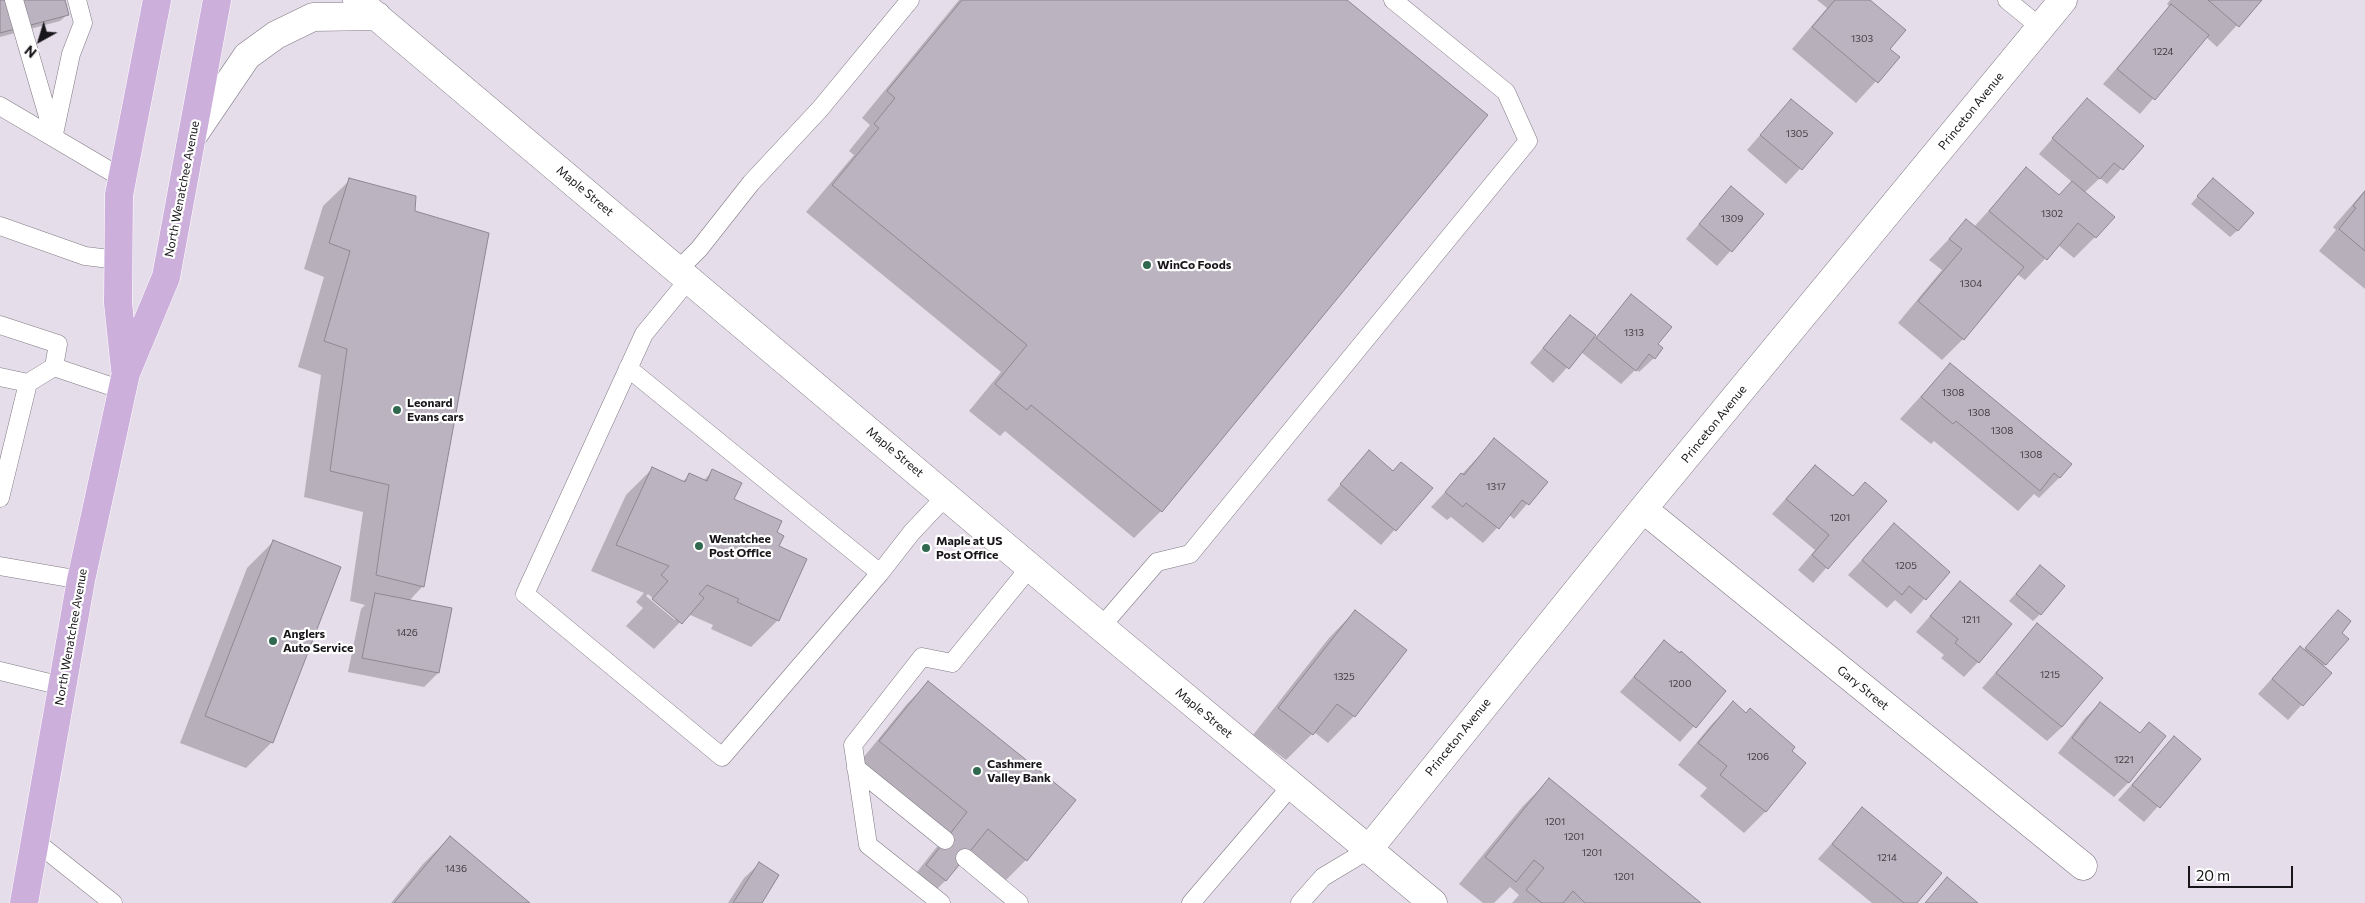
<!DOCTYPE html>
<html>
<head>
<meta charset="utf-8">
<style>
	body { margin:0 }
	#map { position:relative; width:2365px; height:903px; overflow:hidden; background:#e5dde9; font-family:Commissioner,sans-serif }
	canvas { display:block }
	.north { position:absolute; left:15px; top:15px; width:50px; height:50px; -webkit-text-stroke:4px #fff; paint-order:stroke; rotate:219deg; font-size:14px; font-weight:700; line-height:20px; text-align:center; color:#19161a }
	.north::after { content:''; display:block; margin:auto; width:18px; height:22px; background:#19161a; clip-path:polygon(50% 0,100% 100%,50% 72%,0 100%) }
	.scale { position:absolute; left:2188px; top:866px; width:105px; height:22px; box-sizing:border-box; border:2px solid #19161a; border-top:0; padding-left:6px; font-size:15px; line-height:18px; white-space:nowrap; color:#19161a; -webkit-text-stroke:4px #fff; paint-order:stroke }
</style>
</head>
<body>
<div id="map">
<canvas width="2365" height="903"></canvas>
<div class="north">N</div>
<div class="scale">20 m</div>
</div>
<script>
const c = document.querySelector('canvas').getContext('2d');
c.lineJoin = 'round';
function fill(path, color) { c.fillStyle = color; c.fill(path, 'evenodd'); }
const shape = rows => new Path2D(rows.map(r => 'M' + r).join(''));
function strokePath(path, color, width, dash) { c.strokeStyle = color; c.lineWidth = width; c.lineCap = dash ? 'butt' : 'round'; c.setLineDash(dash || []); c.stroke(path); }
function label(font, color, halo, rows, align = 'center') {
  c.font = font + ' Commissioner,sans-serif'; c.lineWidth = 4.5; c.setLineDash([]); c.textBaseline = 'middle'; c.strokeStyle = halo; c.fillStyle = color; for (const [text, x, y, turn = 0] of rows) {
    c.save(); c.translate(x, y); c.rotate((+turn || 0) * Math.PI / 180); c.textAlign = isNaN(turn) ? turn : align; if (halo) c.strokeText(text, 0, 0); c.fillText(text, 0, 0); c.restore();
  }
}
fill(shape([
	[0,0,63,0,68,14,60,21,0,37],
	[959,0,1345,0,1486,116,1161,511,1134,538,1005,431,1000,436,969,411,1001,372,806,212,854,155,849,151,870,125,862,118],
	[1817,0,1868,0,1888,49,1898,57,1856,103,1792,49,1827,8],
	[2170,0,2260,0,2217,47,2206,37,2140,114,2103,84,2170,7,2167,4],
	[2087,99,2142,146,2107,184,2100,178,2084,193,2095,237,2074,258,2058,245,2025,280,2017,274,1963,339,1942,360,1898,323,1942,270,1929,260,1966,221,1974,227,2026,169,2058,196,2072,182,2039,154],
	[1791,100,1832,134,1786,184,1747,150],
	[350,180,423,586,409,601,438,673,424,687,348,672,361,609,365,605,350,601,363,512,304,497,321,375,298,367,324,277,304,269,323,206],
	[1731,187,1763,214,1717,266,1686,239],
	[2206,187,2238,230,2230,237,2191,204],
	[2365,190,2365,289,2319,251,2336,230,2333,227],
	[1631,296,1656,344,1654,358,1639,372,1636,369,1621,384,1581,352,1553,383,1530,363,1570,316,1596,337],
	[1950,364,2060,477,2039,498,2034,494,2018,511,1934,441,1931,444,1900,419],
	[1494,440,1546,482,1514,519,1509,515,1483,543,1451,517,1447,520,1431,507],
	[1369,452,1392,472,1431,489,1381,545,1327,500],
	[1815,466,1852,497,1865,484,1885,501,1813,583,1798,570,1815,550,1772,514],
	[652,469,682,482,690,475,703,481,713,471,733,500,775,533,778,547,805,559,778,620,751,647,711,629,713,625,688,614,654,649,626,626,643,608,636,602,644,593,591,571,626,495],
	[648,594,676,618,675,620,646,596],
	[1894,525,1948,572,1911,614,1895,600,1887,608,1848,575],
	[273,542,272,742,246,768,180,743,247,568],
	[2033,574,2040,614,2033,621,2009,601],
	[1960,582,1978,662,1964,677,1941,658,1944,655,1916,632],
	[1355,611,1354,716,1328,743,1314,732,1286,760,1253,735,1329,638],
	[2338,611,2340,633,2347,639,2323,667,2330,673,2288,720,2258,694,2300,647,2304,650],
	[2037,625,2062,727,2047,741,1982,688],
	[1664,642,1725,691,1680,742,1620,692],
	[928,683,1026,860,1005,881,969,851,946,880,925,901,906,886,947,834,859,763,907,704],
	[1733,703,1805,763,1765,812,1744,833,1700,796,1707,788,1678,765,1712,724],
	[2100,703,2139,734,2149,724,2129,782,2114,797,2058,753,2085,718],
	[2174,737,2200,759,2144,822,2118,800],
	[1549,780,1699,903,1512,903,1519,895,1510,887,1494,903,1483,903,1459,884,1523,806],
	[1862,809,1916,903,1872,903,1818,859],
	[450,837,528,903,391,903,423,864],
	[759,864,760,903,728,903,744,878]
]), '#0003');
const building = shape([
	[0,0,65,0,69,15,0,33,0,0],
	[962,0,1347,0,1488,115,1162,512,1031,405,1027,410,995,384,1027,345,832,185,879,128,874,124,895,98,887,91,962,0],
	[1835,0,1870,0,1906,30,1890,49,1900,57,1878,83,1812,27,1835,0],
	[2208,0,2262,0,2239,27,2208,0],
	[2171,4,2209,35,2155,100,2117,69,2171,4],
	[2087,98,2144,146,2123,170,2114,163,2100,179,2052,138,2087,98],
	[1791,99,1833,133,1802,170,1760,135,1791,99],
	[2026,167,2059,195,2072,181,2115,217,2096,238,2078,223,2047,260,1989,211,2026,167],
	[349,178,416,196,415,211,489,233,424,587,376,575,389,485,330,471,347,349,324,341,350,251,329,243,349,178],
	[2213,178,2254,213,2238,231,2197,196,2213,178],
	[1731,186,1764,214,1732,252,1699,224,1731,186],
	[2365,191,2365,251,2339,229,2356,208,2353,206,2365,191],
	[1966,219,2024,267,1964,340,1918,301,1962,249,1949,239,1966,219],
	[1631,294,1672,327,1658,344,1663,348,1655,359,1649,354,1636,371,1596,338,1631,294],
	[1570,315,1596,335,1569,369,1543,348,1570,315],
	[1950,363,2072,464,2060,478,2054,473,2040,491,1956,421,1953,424,1921,397,1950,363],
	[1494,438,1548,482,1529,505,1522,500,1499,529,1466,503,1463,507,1445,492,1461,473,1464,475,1494,438],
	[1369,450,1393,471,1401,462,1433,488,1396,531,1340,484,1369,450],
	[1815,465,1853,496,1865,482,1887,501,1828,569,1812,555,1829,535,1786,499,1815,465],
	[652,467,685,482,689,473,707,481,712,469,742,483,734,499,782,521,777,532,784,536,779,546,807,559,779,621,737,602,739,599,707,585,699,594,704,598,682,624,652,599,668,581,661,575,669,566,616,545,652,467],
	[1894,523,1950,572,1926,600,1909,586,1902,595,1862,560,1894,523],
	[273,540,341,567,273,743,205,716,273,540],
	[2040,565,2065,586,2041,615,2016,594,2040,565],
	[1960,581,2012,624,1979,663,1955,643,1958,639,1930,616,1960,581],
	[375,593,452,608,439,673,362,658,375,593],
	[1355,610,1407,650,1355,717,1337,704,1313,735,1278,708,1355,610],
	[2338,610,2351,621,2342,633,2349,639,2326,665,2305,648,2338,610],
	[2037,623,2103,678,2062,727,1996,673,2037,623],
	[1664,640,1680,653,1681,651,1726,691,1696,728,1634,677,1664,640],
	[2300,646,2332,673,2303,706,2272,679,2300,646],
	[928,681,1076,800,1027,861,988,829,946,881,926,865,967,812,879,741,928,681],
	[1733,701,1746,713,1750,708,1795,747,1792,751,1806,763,1766,812,1720,775,1727,766,1698,743,1733,701],
	[2100,702,2140,733,2149,722,2166,736,2129,783,2072,738,2100,702],
	[2174,736,2201,759,2160,808,2132,785,2174,736],
	[1549,778,1701,903,1585,903,1573,891,1563,903,1542,903,1526,890,1544,868,1534,860,1516,882,1485,857,1549,778],
	[1862,807,1942,873,1917,903,1904,903,1832,844,1862,807],
	[450,836,530,903,394,903,450,836],
	[759,862,779,875,762,903,733,903,759,862],
	[1947,877,1978,903,1925,903,1947,877]
]);
fill(building, '#bbb3bf');
strokePath(building, '#8e8792', 1);
const lane = shape([
	[14,0,54,137],
	[2007,0,2040,27],
	[0,106,122,178],
	[54,134,71,54,83,23,77,0],
	[0,226,85,256,118,260],
	[678,270,699,249,751,183,820,109,910,0],
	[689,279,644,334,525,594,722,757,880,573,912,532,947,495],
	[0,325,58,344,54,367,122,390],
	[628,368,880,573],
	[0,377,28,383,54,367],
	[0,498,28,383],
	[0,566,81,580],
	[1101,627,1157,562,1190,554,1528,141,1506,92,1393,0],
	[0,671,62,686],
	[856,768,945,840],
	[35,841,113,903],
	[965,858,1019,903],
	[941,903,868,845,853,745,922,657,952,663,1031,566],
	[1191,903,1292,785],
	[1300,903,1323,877,1368,850]
]);
const street = shape([
	[1643,509,2083,866],
	[1368,850,1643,509,2063,0]
]);
const secondary = shape([
	[357,0,1101,627,1433,903],
	[192,137,247,56,276,35,313,17,377,16]
]);
const primary = shape([
	[125,369,118,303,119,195,157,0],
	[24,903,81,580,126,373,166,277,217,0]
]);
strokePath(lane, '#807984', 19);
strokePath(street, '#807984', 29);
strokePath(secondary, '#807984', 29);
strokePath(primary, '#fff', 29);
strokePath(lane, '#fff', 18);
strokePath(street, '#fff', 28);
strokePath(secondary, '#fff', 28);
strokePath(primary, '#cdafdc', 28);
for (const [x, y, r, color] of [
	[1147,265,5,"#306950"],
	[397,410,5,"#306950"],
	[699,546,5,"#306950"],
	[926,548,5,"#306950"],
	[273,641,5,"#306950"],
	[977,771,5,"#306950"]
]) { const dot = new Path2D(); dot.arc(x, y, r, 0, 2 * Math.PI); c.fillStyle = color; c.fill(dot); strokePath(dot, '#fff', 2); }
label('10px', '#423d43', null, [
	["1303",1862,39],
	["1224",2163,52],
	["1305",1797,134],
	["1302",2052,214],
	["1309",1732,219],
	["1304",1971,284],
	["1313",1634,333],
	["1308",1953,393],
	["1308",1979,413],
	["1308",2002,431],
	["1308",2031,455],
	["1317",1496,487],
	["1201",1840,518],
	["1205",1906,566],
	["1211",1971,620],
	["1426",407,633],
	["1215",2050,675],
	["1325",1344,677],
	["1200",1680,684],
	["1206",1758,757],
	["1221",2124,760],
	["1201",1555,822],
	["1201",1574,837],
	["1201",1592,853],
	["1214",1887,858],
	["1436",456,869],
	["1201",1624,877]
]);
label('12px', '#19161a', '#fff', [
	["Princeton Avenue",1971,111,-51],
	["North Wenatchee Avenue",182,189,-79],
	["Maple Street",585,191,40],
	["Princeton Avenue",1714,424,-51],
	["Maple Street",895,452,40],
	["North Wenatchee Avenue",71,637,-80],
	["Gary Street",1863,688,39],
	["Maple Street",1204,713,40],
	["Princeton Avenue",1458,737,-51]
]);
label('bold 12px', '#19161a', '#fff', [
	["WinCo Foods",1157,265],
	["Leonard",407,403],
	["Evans cars",407,417],
	["Wenatchee",709,539],
	["Post Office",709,553],
	["Maple at US",936,541],
	["Post Office",936,555],
	["Anglers",283,634],
	["Auto Service",283,648],
	["Cashmere",987,764],
	["Valley Bank",987,778]
], 'left');
</script>
</body>
</html>
